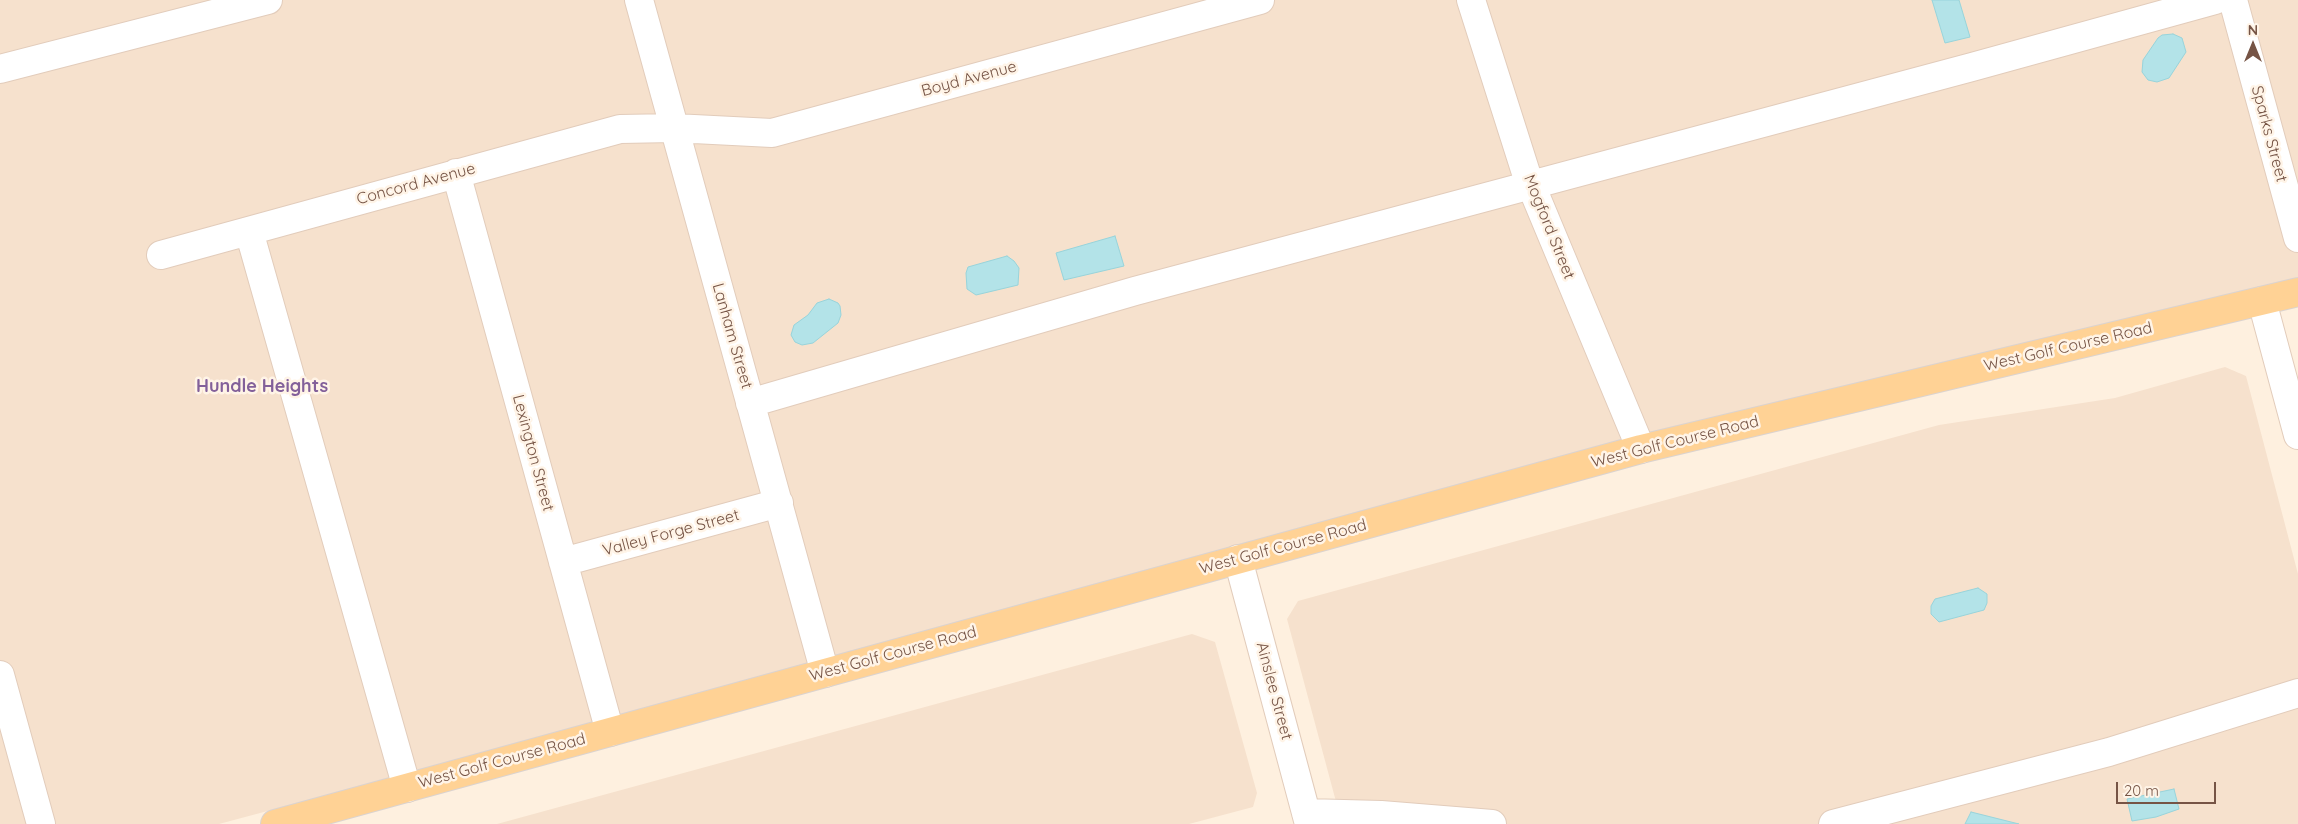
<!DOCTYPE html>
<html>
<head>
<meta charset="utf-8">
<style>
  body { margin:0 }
  #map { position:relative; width:2298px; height:824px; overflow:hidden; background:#fef0df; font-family:Quicksand,sans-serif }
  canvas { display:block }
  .north { position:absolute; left:2228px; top:20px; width:50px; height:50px; -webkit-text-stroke:4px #fff4e7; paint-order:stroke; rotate:0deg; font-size:14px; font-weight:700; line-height:20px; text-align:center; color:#765445 }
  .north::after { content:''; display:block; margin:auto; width:18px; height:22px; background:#765445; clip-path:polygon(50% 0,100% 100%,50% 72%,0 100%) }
  .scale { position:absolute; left:2116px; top:782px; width:100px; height:22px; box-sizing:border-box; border:2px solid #765445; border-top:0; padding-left:6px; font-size:15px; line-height:18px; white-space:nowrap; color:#765445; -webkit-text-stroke:4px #fff4e7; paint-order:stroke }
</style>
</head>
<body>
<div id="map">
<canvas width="2298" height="824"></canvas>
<div class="north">N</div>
<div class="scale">20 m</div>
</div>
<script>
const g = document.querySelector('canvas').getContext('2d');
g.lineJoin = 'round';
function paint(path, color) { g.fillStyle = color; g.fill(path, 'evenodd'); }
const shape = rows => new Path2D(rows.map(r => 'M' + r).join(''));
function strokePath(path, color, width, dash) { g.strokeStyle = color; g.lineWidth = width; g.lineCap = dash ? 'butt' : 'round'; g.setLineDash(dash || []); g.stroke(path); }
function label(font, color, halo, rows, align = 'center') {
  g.font = font + ' Quicksand,sans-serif'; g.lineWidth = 5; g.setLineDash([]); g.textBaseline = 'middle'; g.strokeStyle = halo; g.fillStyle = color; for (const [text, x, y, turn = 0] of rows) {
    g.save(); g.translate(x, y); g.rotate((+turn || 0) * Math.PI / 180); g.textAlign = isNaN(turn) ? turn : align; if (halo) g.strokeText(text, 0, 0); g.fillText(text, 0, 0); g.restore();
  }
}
paint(shape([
  [0,0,2298,0,2298,285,1641,443,219,824,0,824],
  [2225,367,2246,376,2298,574,2298,824,1342,824,1287,619,1298,601,1939,425,2115,398],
  [1192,634,1215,642,1257,793,1253,807,1189,824,497,824]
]), '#f6e1cd');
const water = shape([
  [1932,0,1959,0,1970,37,1945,43,1932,0],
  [2173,34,2182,38,2186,52,2169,78,2157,82,2148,80,2142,72,2143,60,2158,38,2162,35,2173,34],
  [1115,236,1124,266,1064,280,1056,253,1115,236],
  [1007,256,1014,261,1019,268,1018,285,976,295,967,289,966,273,968,267,1007,256],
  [829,299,838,303,840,306,841,315,838,323,813,343,802,345,795,342,791,335,794,325,808,315,817,303,829,299],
  [1978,588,1987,594,1987,603,1984,610,1939,622,1931,614,1931,606,1935,599,1978,588],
  [2174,789,2179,809,2156,817,2132,821,2127,799,2174,789],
  [1971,812,2019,824,1965,824,1971,812]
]);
paint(water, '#b3e3e8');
strokePath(water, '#98d4db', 1);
const minor = shape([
  [639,0,825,673],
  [1471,0,1526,173,1641,449],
  [2233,0,2298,238],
  [0,69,268,0],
  [456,173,610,732],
  [249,231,407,788],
  [161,255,620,129,674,128,772,133,1260,0],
  [2262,301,2298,435],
  [750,403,1135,291,1972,67,2215,0],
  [1238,559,1309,824],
  [563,562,779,503],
  [0,675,41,824],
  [1306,813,1381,815,1492,824],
  [1833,824,2109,752,2298,693]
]);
const major = shape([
  [275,824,1641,449,2298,292]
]);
strokePath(minor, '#e2ccbb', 30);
strokePath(major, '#dbd3cf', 30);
strokePath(minor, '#fff', 28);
strokePath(major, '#ffd295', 28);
label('16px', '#765445', '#fff4e7', [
  ["Boyd Avenue",969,79,-15],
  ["Sparks Street",2269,134,75],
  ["Concord Avenue",416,184,-15],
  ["Mogford Street",1549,227,68],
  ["Lanham Street",732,336,74],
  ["West Golf Course Road",2068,347,-13],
  ["West Golf Course Road",1675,442,-14],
  ["Lexington Street",533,453,75],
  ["Valley Forge Street",671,533,-15],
  ["West Golf Course Road",1283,547,-15],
  ["West Golf Course Road",893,654,-15],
  ["Ainslee Street",1274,691,75],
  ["West Golf Course Road",502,761,-15]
]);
label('bold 18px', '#83609a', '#fff4e7', [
  ["Hundle Heights",262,387]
]);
</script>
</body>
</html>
